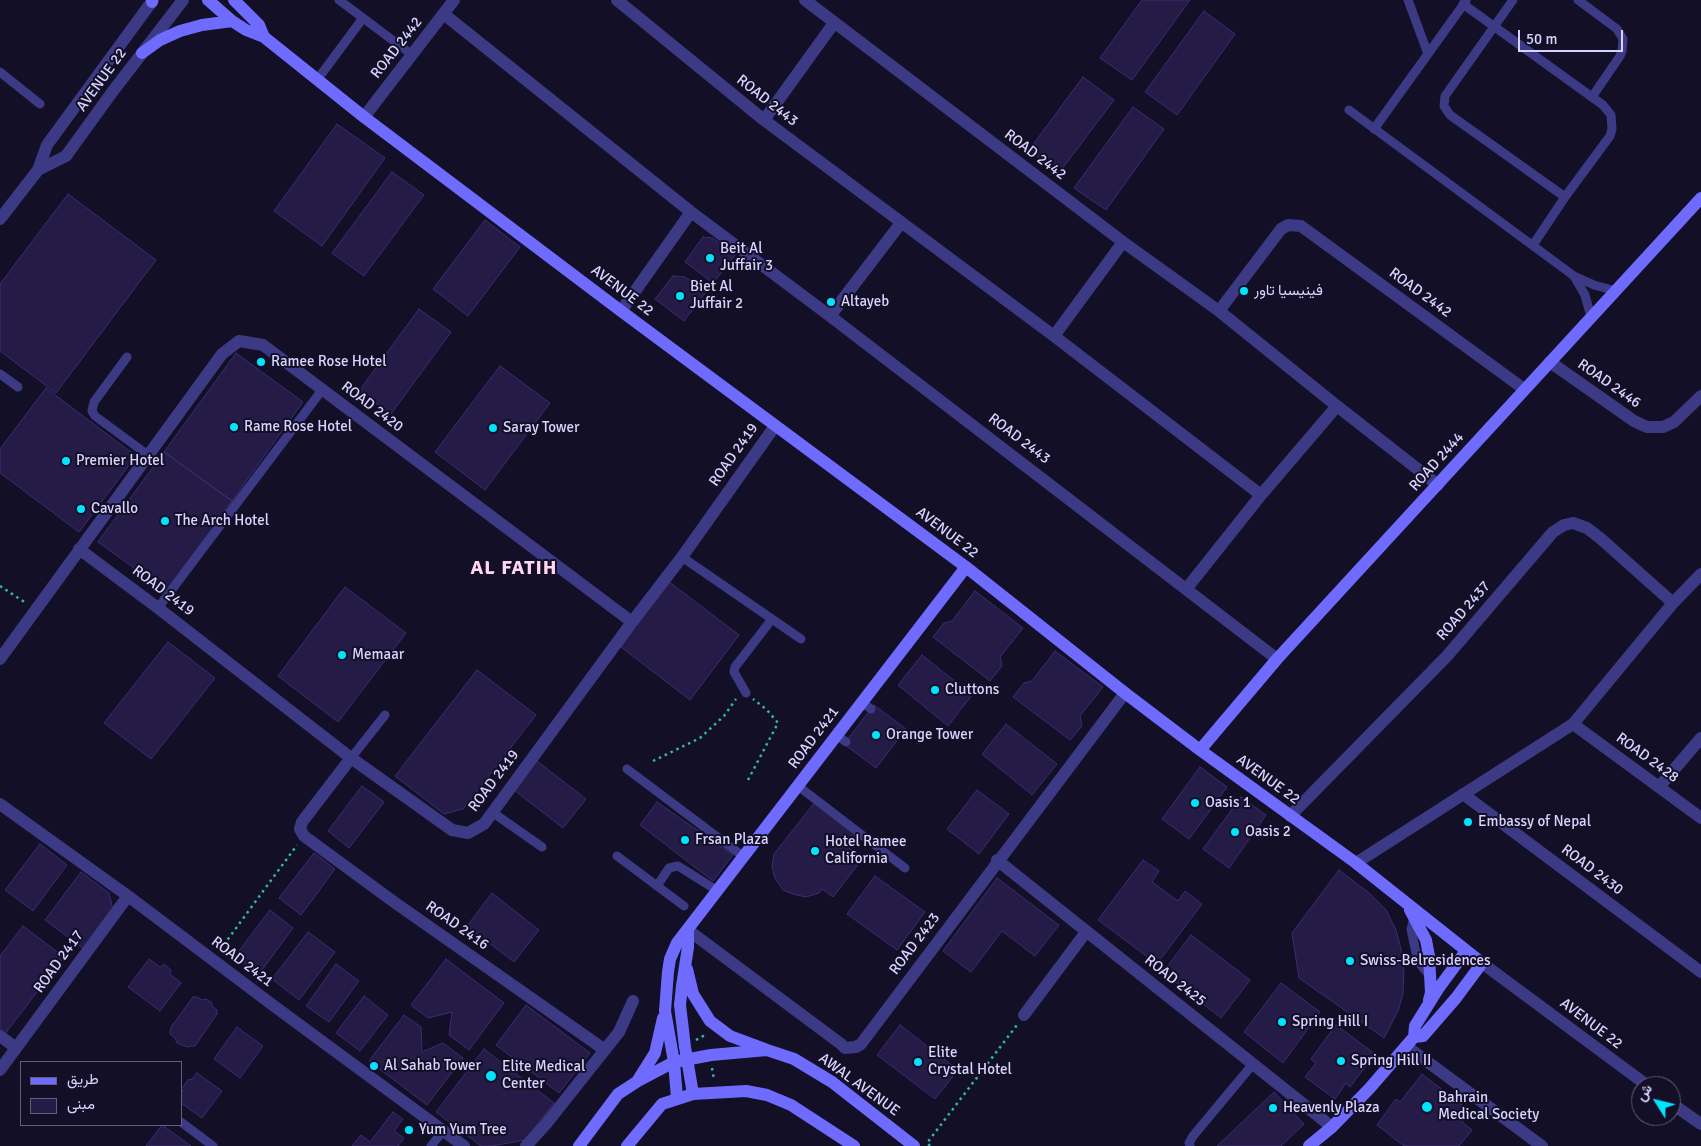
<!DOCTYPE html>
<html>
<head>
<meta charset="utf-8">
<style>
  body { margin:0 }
  #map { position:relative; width:1701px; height:1146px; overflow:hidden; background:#130f26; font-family:Signika,Vazirmatn,sans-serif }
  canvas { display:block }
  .legend { position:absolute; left:20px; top:1061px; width:162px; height:65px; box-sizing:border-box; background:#130f26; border:1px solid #625e7d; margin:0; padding:6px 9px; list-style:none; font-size:15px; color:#d9d4ff }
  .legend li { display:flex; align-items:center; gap:10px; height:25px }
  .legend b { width:25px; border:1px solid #625e7d }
  .north { position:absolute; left:1631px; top:1076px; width:50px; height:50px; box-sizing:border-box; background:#130f26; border:1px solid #625e7d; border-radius:50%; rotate:306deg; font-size:14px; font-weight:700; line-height:20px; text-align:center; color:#d9d4ff }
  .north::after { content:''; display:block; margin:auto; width:18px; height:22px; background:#00e5ff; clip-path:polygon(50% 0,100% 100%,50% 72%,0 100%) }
  .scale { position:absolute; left:1518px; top:30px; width:105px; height:22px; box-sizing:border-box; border:2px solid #d9d4ff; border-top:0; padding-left:6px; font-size:15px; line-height:18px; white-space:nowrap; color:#d9d4ff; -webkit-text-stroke:4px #130f26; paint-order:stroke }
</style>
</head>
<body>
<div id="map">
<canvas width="1701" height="1146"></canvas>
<ul class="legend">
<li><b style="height:6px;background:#6f6bff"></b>طريق</li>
<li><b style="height:14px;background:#241b47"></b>مبنى</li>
</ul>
<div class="north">ش</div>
<div class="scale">50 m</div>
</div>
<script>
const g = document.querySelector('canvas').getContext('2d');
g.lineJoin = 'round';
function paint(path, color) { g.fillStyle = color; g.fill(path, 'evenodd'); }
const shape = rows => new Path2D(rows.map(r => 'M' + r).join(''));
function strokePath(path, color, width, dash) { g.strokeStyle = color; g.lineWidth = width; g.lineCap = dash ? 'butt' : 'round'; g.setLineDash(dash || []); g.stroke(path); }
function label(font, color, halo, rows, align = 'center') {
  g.font = font + ' Signika,Vazirmatn,sans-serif'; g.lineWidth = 4; g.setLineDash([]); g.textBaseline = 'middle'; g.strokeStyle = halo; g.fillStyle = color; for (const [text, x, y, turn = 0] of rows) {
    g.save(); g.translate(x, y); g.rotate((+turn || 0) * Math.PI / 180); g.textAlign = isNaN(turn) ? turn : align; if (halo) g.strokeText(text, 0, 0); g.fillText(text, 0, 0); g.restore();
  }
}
const building = shape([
  [1142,0,1190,0,1132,80,1100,58,1142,0],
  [1204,11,1235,34,1177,115,1145,92,1204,11],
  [1083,77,1114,100,1059,173,1029,150,1083,77],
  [1133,107,1164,129,1106,210,1074,188,1133,107],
  [337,124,385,158,322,246,274,211,337,124],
  [392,172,424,195,364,276,332,253,392,172],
  [68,194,156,260,56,393,0,351,0,284,68,194],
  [485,220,520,247,468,316,433,289,485,220],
  [703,237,713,238,735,255,713,283,685,262,703,237],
  [673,276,685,277,706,292,684,321,655,299,673,276],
  [419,309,451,332,391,414,359,391,419,309],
  [236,353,303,402,232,501,164,452,236,353],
  [500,366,550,403,485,490,435,452,500,366],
  [46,388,136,456,79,532,0,473,0,449,46,388],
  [164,452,232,501,166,591,98,542,164,452],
  [668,581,739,635,690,700,621,647,668,581],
  [345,587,406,633,338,722,278,676,345,587],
  [975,591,1023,628,1000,657,1002,666,990,681,933,637,944,623,952,621,975,591],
  [168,642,215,678,151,759,104,723,168,642],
  [1055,651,1103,687,1080,716,1082,726,1070,740,1013,697,1024,683,1032,681,1055,651],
  [922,655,972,695,948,726,898,685,922,655],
  [477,670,536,715,463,809,444,814,395,776,477,670],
  [874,705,906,729,876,768,844,744,874,705],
  [1006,724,1057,764,1032,795,982,754,1006,724],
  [537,761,586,799,563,828,514,790,537,761],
  [1200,767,1227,787,1189,839,1162,819,1200,767],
  [362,786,384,802,349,848,328,831,362,786],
  [977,790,1009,814,979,854,947,829,977,790],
  [1241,797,1266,815,1229,868,1203,849,1241,797],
  [657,802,733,855,713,881,640,825,657,802],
  [815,802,859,835,849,848,863,858,833,897,822,889,819,893,806,897,793,894,783,890,775,878,772,867,774,854,815,802],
  [40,844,67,865,33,911,5,890,40,844],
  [314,853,335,869,301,915,279,898,314,853],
  [1143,860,1159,871,1152,882,1178,901,1185,891,1202,904,1157,964,1098,920,1143,860],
  [1339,870,1369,893,1386,910,1396,930,1401,949,1404,972,1403,994,1398,1011,1384,1038,1299,978,1292,933,1339,870],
  [81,872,109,893,113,910,84,949,45,920,81,872],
  [875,876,925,912,897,950,847,914,875,876],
  [997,878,1059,925,1035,956,1002,931,971,972,943,951,997,878],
  [492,893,539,930,514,962,467,926,492,893],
  [270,910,293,928,259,974,235,956,270,910],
  [23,926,64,957,4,1035,0,1032,0,956,23,926],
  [308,932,335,952,299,1000,272,979,308,932],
  [1191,935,1250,980,1221,1018,1163,972,1191,935],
  [149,959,160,967,164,964,171,970,170,974,181,983,160,1011,128,987,149,959],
  [446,959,504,1003,469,1050,449,1035,452,1012,428,1018,411,1005,446,959],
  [336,964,359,981,329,1022,306,1006,336,964],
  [1281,983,1320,1012,1283,1063,1244,1032,1281,983],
  [364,996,388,1015,360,1051,336,1033,364,996],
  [193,997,197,997,202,1000,206,999,212,1003,212,1006,217,1010,217,1014,195,1046,187,1047,177,1043,175,1038,170,1034,171,1027,193,997],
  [526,1005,590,1053,559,1093,496,1045,526,1005],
  [404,1015,421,1027,422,1052,443,1043,463,1058,427,1105,369,1061,404,1015],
  [900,1025,958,1070,935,1099,877,1055,900,1025],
  [1336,1025,1375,1054,1350,1087,1346,1083,1335,1099,1305,1077,1316,1063,1311,1059,1336,1025],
  [237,1027,263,1046,240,1078,214,1059,237,1027],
  [484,1049,554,1103,525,1140,492,1146,481,1146,436,1112,484,1049],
  [197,1073,222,1091,202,1118,181,1103,181,1093,183,1091,181,1089,189,1079,191,1080,197,1073],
  [1422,1074,1470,1111,1462,1122,1472,1130,1459,1146,1404,1146,1377,1125,1396,1099,1400,1102,1422,1074],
  [1274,1092,1304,1124,1281,1146,1217,1146,1274,1092],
  [393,1112,403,1119,394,1131,404,1138,398,1146,352,1146,361,1135,370,1142,393,1112],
  [162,1125,191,1146,146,1146,162,1125]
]);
paint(building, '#241b47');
strokePath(building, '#3b2d73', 1);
strokePath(shape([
  [0,586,26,603],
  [653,761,700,738,724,716,736,699],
  [748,780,778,723,767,710,753,699],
  [220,950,297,845],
  [696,1040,707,1034],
  [712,1068,714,1080],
  [930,1146,927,1143,1017,1025]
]), '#2fb8b0', 2.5, [2.5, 4]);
strokePath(shape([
  [339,0,411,54],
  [1408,0,1428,54],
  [1513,0,1445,96,1444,106,1450,115,1565,197],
  [1578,0,1617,29,1623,39,1622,51,1620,56,1592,97],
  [1463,4,1603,105,1611,115,1612,129,1610,136,1565,197,1533,245],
  [0,72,40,104],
  [317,80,363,18],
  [1349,110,1574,276,1594,285,1616,291],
  [1374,129,1466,1],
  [1574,276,1585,295,1591,317],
  [127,357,94,402,92,411,95,416,148,455],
  [0,374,18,387],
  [682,557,801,639],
  [158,608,322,390],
  [746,693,734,672,735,667,772,619],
  [862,702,871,709],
  [837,735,846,742],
  [351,758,385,715],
  [627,769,744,857],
  [798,786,905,868],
  [492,812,542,847],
  [617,856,684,906],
  [657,886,669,868,678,866,718,891],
  [1414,918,1411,929,1416,953,1420,964,1431,977],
  [181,1122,213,1146],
  [431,1146,443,1131],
  [1190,1146,1189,1143,1193,1136,1253,1064]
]), '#3d3a85', 9);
strokePath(shape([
  [617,0,764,120,1054,336,1261,495],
  [805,0,1123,242,1219,311,1337,406,1438,485],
  [445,15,691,212,830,316,1277,659],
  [364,117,454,0],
  [764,120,834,23],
  [38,170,66,156,113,91,183,0],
  [0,219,38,170,47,145,153,0],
  [621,311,691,212],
  [1219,311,1281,229,1288,225,1301,226,1524,389],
  [830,316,901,223],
  [1054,336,1123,242],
  [1550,362,1634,421,1647,427,1663,427,1674,422,1701,396],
  [79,549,158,608,351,758,452,830,468,833,484,824,632,622,682,557,775,426],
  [1187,588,1261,495,1337,406],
  [0,659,222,354,239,341,263,345,632,622],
  [1573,724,1701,818],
  [351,758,302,822,300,829,304,836,394,902,605,1050],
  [1659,787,1701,738],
  [1463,794,1701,972],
  [0,804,128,896,274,1006,464,1146],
  [1290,816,1447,656,1553,532,1564,525,1573,523,1587,528,1600,538,1673,603],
  [997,860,1332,1127],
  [1356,863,1573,724,1673,603,1701,574],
  [688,930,841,1044,845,1048,856,1047,861,1044,1125,693],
  [1482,963,1648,1086],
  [1024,1015,1086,932],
  [0,1036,16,1048],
  [1406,1046,1542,1146],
  [0,1070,128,896],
  [1671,1103,1701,1124],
  [526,1146,546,1124,619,1032,633,1001]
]), '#3d3a85', 12);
strokePath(shape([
  [208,0,232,21,246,30,264,37],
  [234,0,259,25,264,37,364,117,621,311,966,567,1125,693,1200,750,1356,863,1482,963,1456,998,1423,1036,1414,1037],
  [152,2,152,0],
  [142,53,160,40,180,31,202,25,232,21],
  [1200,750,1277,659,1701,198],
  [1410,910,1426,940,1429,956,1431,993,1429,1000],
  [688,930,688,947,682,986,680,1005,685,1047,693,1094],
  [687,969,693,994,710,1021,730,1036,765,1049],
  [638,1080,655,1053,663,1018],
  [677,1098,674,1062,665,1011,668,972,670,959,677,943,966,567],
  [579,1146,618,1094,638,1081,674,1062,711,1055,767,1050,794,1059,832,1082,914,1146],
  [627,1146,662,1104,693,1094,746,1091,767,1095,791,1105,854,1146],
  [1309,1146,1332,1127,1369,1089,1414,1037,1415,1026,1438,989,1466,951]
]), '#6f6bff', 12);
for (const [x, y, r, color] of [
  [710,258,5,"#00e5ff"],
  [1244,291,5,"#00e5ff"],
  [680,296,5,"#00e5ff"],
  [831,302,5,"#00e5ff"],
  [261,362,5,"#00e5ff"],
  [234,427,5,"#00e5ff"],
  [493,428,5,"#00e5ff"],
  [66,461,5,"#00e5ff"],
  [81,509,5,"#00e5ff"],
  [165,521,5,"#00e5ff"],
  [342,655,5,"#00e5ff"],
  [935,690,5,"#00e5ff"],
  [876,735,5,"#00e5ff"],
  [1195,803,5,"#00e5ff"],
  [1468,822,5,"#00e5ff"],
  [1235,832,5,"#00e5ff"],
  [685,840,5,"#00e5ff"],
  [815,851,5,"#00e5ff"],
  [1350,961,5,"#00e5ff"],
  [1282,1022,5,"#00e5ff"],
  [1341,1061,5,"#00e5ff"],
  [918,1062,5,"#00e5ff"],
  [374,1066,5,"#00e5ff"],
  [491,1076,6,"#00e5ff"],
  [1427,1107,6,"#00e5ff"],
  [1273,1108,5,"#00e5ff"],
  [409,1130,5,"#00e5ff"]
]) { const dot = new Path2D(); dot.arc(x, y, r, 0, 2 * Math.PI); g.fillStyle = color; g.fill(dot); strokePath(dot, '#130f26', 2); }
label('15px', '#d9d4ff', '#130f26', [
  ["ROAD 2442",397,48,-52],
  ["AVENUE 22",102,80,-54],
  ["ROAD 2443",767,101,38],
  ["ROAD 2442",1035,155,37],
  ["AVENUE 22",622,291,37],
  ["ROAD 2442",1420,293,36],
  ["ROAD 2446",1609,384,35],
  ["ROAD 2420",372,407,37],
  ["ROAD 2443",1019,439,37],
  ["ROAD 2419",734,455,-55],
  ["ROAD 2444",1437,462,-48],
  ["AVENUE 22",947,533,37],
  ["ROAD 2419",163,591,37],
  ["ROAD 2437",1464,611,-49],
  ["ROAD 2421",814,738,-53],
  ["ROAD 2428",1647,758,36],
  ["AVENUE 22",1268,780,36],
  ["ROAD 2419",494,781,-53],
  ["ROAD 2430",1592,870,37],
  ["ROAD 2416",457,926,35],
  ["ROAD 2423",915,944,-53],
  ["ROAD 2417",59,962,-54],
  ["ROAD 2421",242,962,37],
  ["ROAD 2425",1175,981,38],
  ["AVENUE 22",1591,1024,37],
  ["AWAL AVENUE",859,1085,36]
]);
label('15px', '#d9d4ff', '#130f26', [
  ["Beit Al",720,249],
  ["Juffair 3",720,266],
  ["Biet Al",690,287],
  ["Juffair 2",690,304],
  ["فينيسيا تاور",1254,291],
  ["Altayeb",841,302],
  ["Ramee Rose Hotel",271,362],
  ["Rame Rose Hotel",244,427],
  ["Saray Tower",503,428],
  ["Premier Hotel",76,461],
  ["Cavallo",91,509],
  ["The Arch Hotel",175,521],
  ["Memaar",352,655],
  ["Cluttons",945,690],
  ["Orange Tower",886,735],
  ["Oasis 1",1205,803],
  ["Embassy of Nepal",1478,822],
  ["Oasis 2",1245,832],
  ["Frsan Plaza",695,840],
  ["Hotel Ramee",825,842],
  ["California",825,859],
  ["Swiss-Belresidences",1360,961],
  ["Spring Hill I",1292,1022],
  ["Elite",928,1053],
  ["Crystal Hotel",928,1070],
  ["Spring Hill II",1351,1061],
  ["Al Sahab Tower",384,1066],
  ["Elite Medical",502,1067],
  ["Center",502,1084],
  ["Bahrain",1438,1098],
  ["Medical Society",1438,1115],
  ["Heavenly Plaza",1283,1108],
  ["Yum Yum Tree",419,1130]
], 'left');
g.letterSpacing = '1px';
label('bold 20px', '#ffd6f0', '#130f26', [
  ["AL FATIH",514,569]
]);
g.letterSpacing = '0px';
</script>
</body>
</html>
